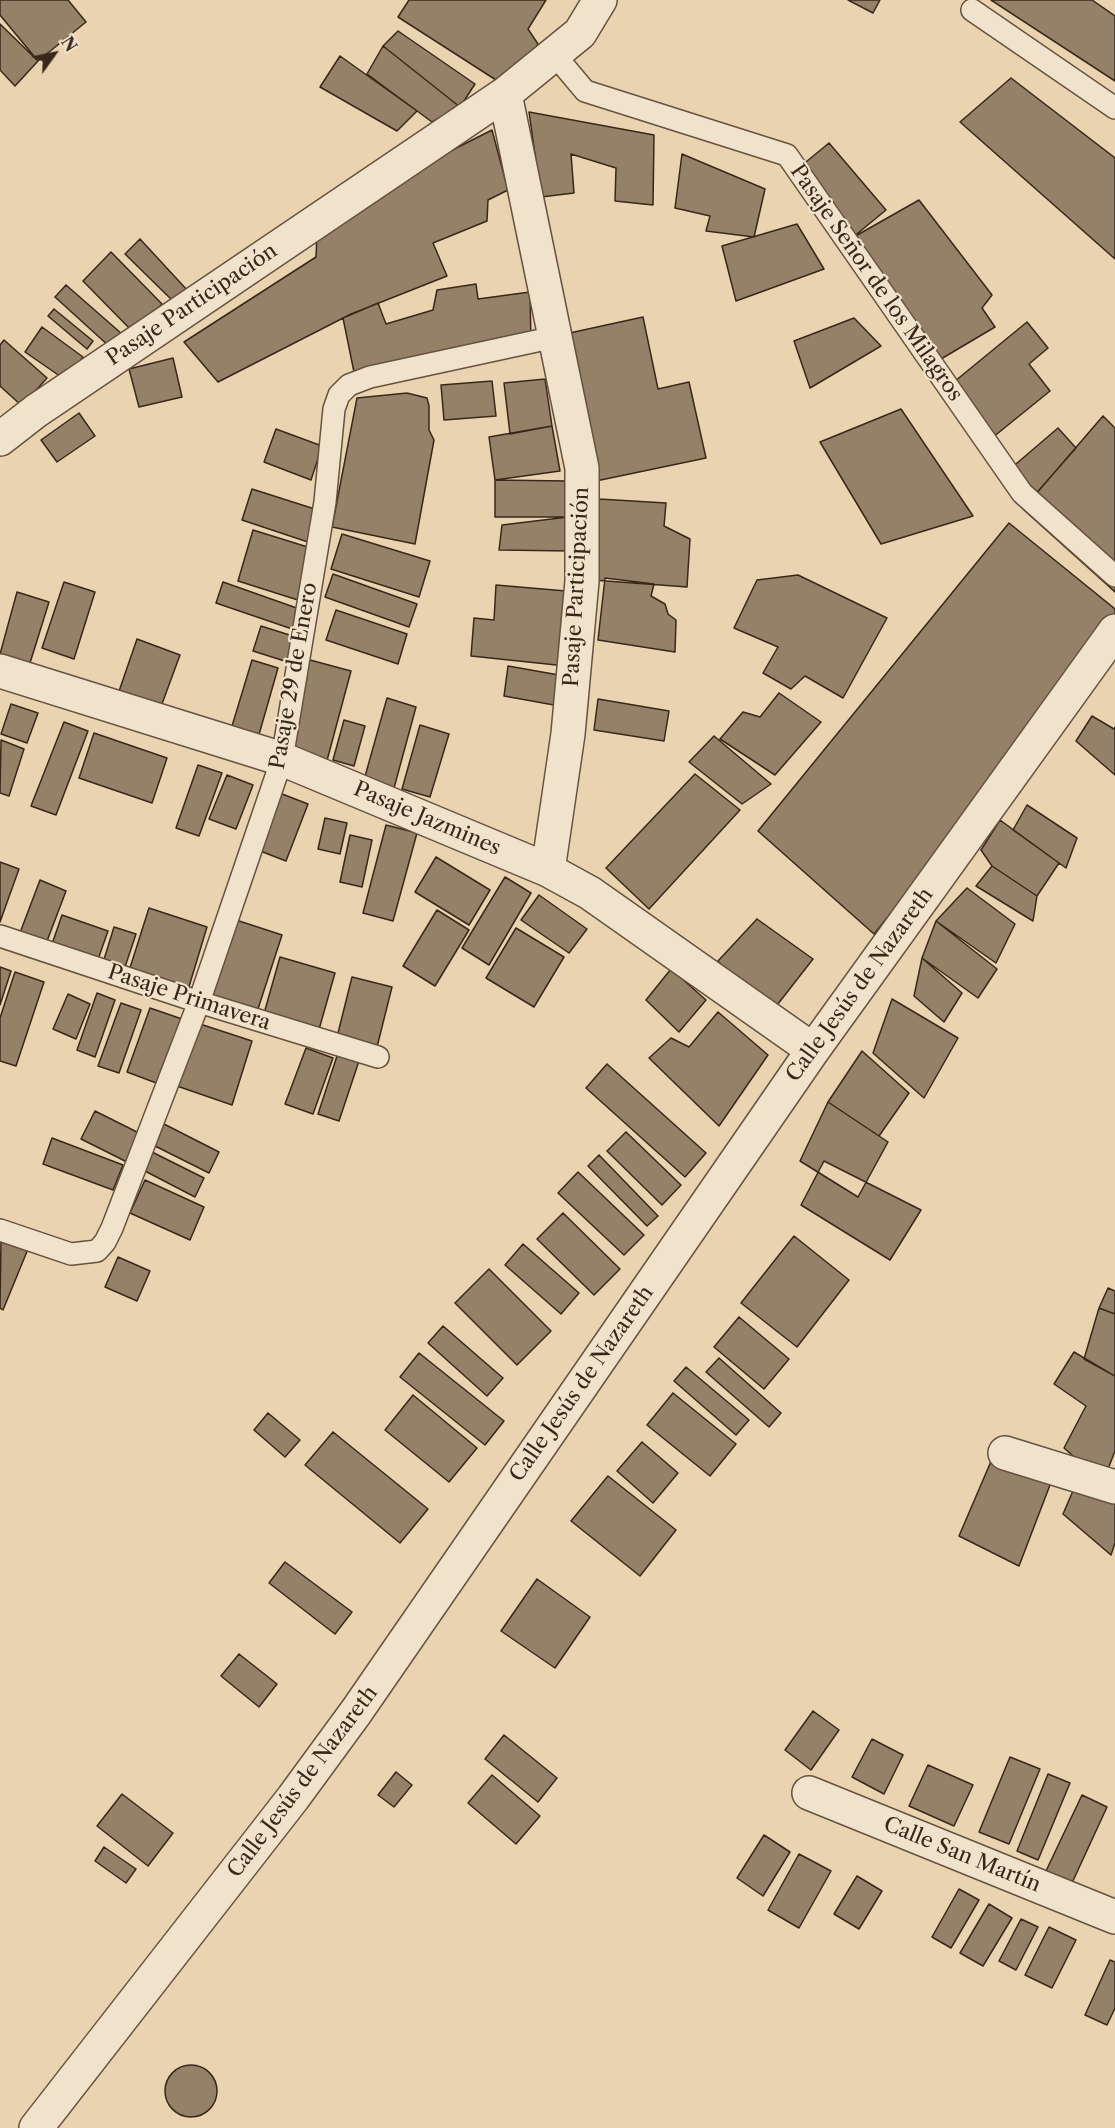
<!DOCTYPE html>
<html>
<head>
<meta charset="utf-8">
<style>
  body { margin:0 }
  #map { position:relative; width:1115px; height:2128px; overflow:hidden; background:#e9d3b0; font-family:"Libre Caslon Text",serif }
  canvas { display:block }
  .north { position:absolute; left:24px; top:24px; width:60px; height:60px; -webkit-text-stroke:4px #f1e2cc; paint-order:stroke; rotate:57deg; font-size:16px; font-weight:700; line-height:24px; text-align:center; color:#39281a }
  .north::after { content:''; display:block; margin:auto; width:21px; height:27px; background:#39281a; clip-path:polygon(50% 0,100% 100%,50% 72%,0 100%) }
</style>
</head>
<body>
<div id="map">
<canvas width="1115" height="2128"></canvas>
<div class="north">N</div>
</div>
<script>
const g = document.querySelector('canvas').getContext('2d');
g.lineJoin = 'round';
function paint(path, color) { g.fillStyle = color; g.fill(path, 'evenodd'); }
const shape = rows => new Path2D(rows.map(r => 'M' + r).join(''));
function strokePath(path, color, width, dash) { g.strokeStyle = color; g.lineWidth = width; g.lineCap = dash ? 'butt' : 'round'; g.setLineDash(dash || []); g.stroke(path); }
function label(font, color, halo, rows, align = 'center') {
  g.font = font + ' "Libre Caslon Text",serif'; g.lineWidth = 4.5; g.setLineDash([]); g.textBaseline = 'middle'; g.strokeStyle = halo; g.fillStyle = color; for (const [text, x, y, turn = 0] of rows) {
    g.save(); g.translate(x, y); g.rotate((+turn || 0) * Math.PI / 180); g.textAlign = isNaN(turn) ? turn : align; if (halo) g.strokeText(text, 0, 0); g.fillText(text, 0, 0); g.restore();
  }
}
const building = shape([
  [0,0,68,0,86,22,38,61,0,15,0,0],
  [409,0,546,0,528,29,538,44,510,89,398,17,409,0],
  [848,0,880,0,873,13,848,0],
  [991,0,1092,0,1115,16,1115,81,991,0],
  [0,24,38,61,15,86,0,70,0,24],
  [398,31,475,84,460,107,383,46,398,31],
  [383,46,460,107,432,122,367,74,383,46],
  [340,56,417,111,397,131,320,87,340,56],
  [1011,78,1115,158,1115,259,960,122,1011,78],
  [529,112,654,135,653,205,615,201,616,168,571,154,574,193,541,197,529,112],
  [492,130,508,190,488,200,487,221,433,243,447,276,351,314,218,382,184,342,316,257,317,234,401,176,492,130],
  [829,143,886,210,852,238,795,171,829,143],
  [682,154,765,189,754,237,706,231,710,216,675,208,682,154],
  [919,200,992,295,982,308,995,327,941,359,852,238,919,200],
  [797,224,824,269,736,301,722,246,797,224],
  [140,239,188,291,174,302,125,254,140,239],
  [111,252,162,304,134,333,83,281,111,252],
  [476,284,478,299,530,292,531,344,355,377,343,318,378,303,386,324,433,310,437,290,476,284],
  [66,285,122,334,110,347,55,297,66,285],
  [54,309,93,341,87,349,48,316,54,309],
  [643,317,658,389,689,382,706,458,596,481,565,334,643,317],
  [854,318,881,346,810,388,794,341,854,318],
  [1027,322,1048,348,1029,364,1050,391,992,438,949,386,1027,322],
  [42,327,83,357,67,381,25,352,42,327],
  [4,340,47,378,22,406,0,386,0,345,4,340],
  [173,358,182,397,139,407,129,369,173,358],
  [545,379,552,426,510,434,504,383,545,379],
  [492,381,496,416,444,420,441,385,492,381],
  [407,393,427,398,429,406,429,430,434,440,415,544,332,527,357,398,407,393],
  [901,409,973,516,881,544,820,442,901,409],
  [79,413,95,436,57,462,41,440,79,413],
  [1103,416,1115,428,1115,592,1023,509,1103,416],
  [552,426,560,471,495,480,489,437,552,426],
  [1058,428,1076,448,1032,498,1009,470,1058,428],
  [276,429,322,446,311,480,264,462,276,429],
  [495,480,568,481,568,517,495,517,495,480],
  [252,489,321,511,311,543,242,520,252,489],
  [599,499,666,503,664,526,690,539,687,587,593,580,599,499],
  [568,517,571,551,499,550,502,525,568,517],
  [1009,523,1115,609,1115,635,874,934,758,831,1009,523],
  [253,530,314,549,298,600,238,581,253,530],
  [342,534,430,561,419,597,331,569,342,534],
  [333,574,417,604,409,627,325,597,333,574],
  [798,575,887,618,843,698,805,676,791,689,763,673,778,647,734,628,757,580,798,575],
  [605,578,654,584,651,596,665,604,668,614,676,620,675,652,598,640,605,578],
  [64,582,95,592,74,659,42,648,64,582],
  [223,582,308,612,301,632,216,603,223,582],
  [496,585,566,591,566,666,471,656,474,618,494,620,496,585],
  [17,592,49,602,30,663,0,654,17,592],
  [336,610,407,634,398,664,326,640,336,610],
  [261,626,299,638,291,663,253,651,261,626],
  [137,639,180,655,159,712,117,697,137,639],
  [252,660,278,668,256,745,229,736,252,660],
  [310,660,351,671,325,768,284,757,310,660],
  [508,666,559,675,554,705,504,696,508,666],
  [779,693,821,722,775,775,720,739,743,712,760,717,779,693],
  [387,698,416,707,394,788,364,780,387,698],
  [598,699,669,711,664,741,594,730,598,699],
  [11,704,38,713,27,743,1,734,11,704],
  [1092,716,1114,729,1115,727,1115,775,1076,741,1092,716],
  [344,720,365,726,354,766,333,760,344,720],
  [64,722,88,731,56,815,31,806,64,722],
  [420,725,449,734,430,797,402,789,420,725],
  [94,733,167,758,152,803,79,778,94,733],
  [714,736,771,784,742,804,689,762,714,736],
  [1,740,24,749,9,796,0,793,1,740],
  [198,765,222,773,199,836,176,828,198,765],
  [695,774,740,810,649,909,606,868,695,774],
  [227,775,253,785,236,829,209,819,227,775],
  [277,792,308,804,286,861,255,849,277,792],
  [1027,805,1077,838,1066,868,1013,830,1027,805],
  [325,818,347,823,340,854,318,849,325,818],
  [1000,820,1059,863,1037,896,992,866,981,850,1000,820],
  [386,825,417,833,393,921,363,913,386,825],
  [350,835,372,840,362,887,340,882,350,835],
  [436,857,490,890,469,925,415,892,436,857],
  [0,862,19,869,0,922,0,862],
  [992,866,1037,896,1033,921,976,886,992,866],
  [505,877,531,893,489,965,462,948,505,877],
  [40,880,66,891,44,949,18,938,40,880],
  [967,888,1015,924,996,963,936,921,967,888],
  [539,895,587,929,569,953,521,920,539,895],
  [149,908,207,927,188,990,129,971,149,908],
  [437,910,469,930,435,986,403,966,437,910],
  [62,915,108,931,96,965,50,950,62,915],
  [230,918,282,935,256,1015,205,997,230,918],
  [757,919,813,959,767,1018,718,961,757,919],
  [936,921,997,969,978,998,922,958,936,921],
  [114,927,136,934,123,973,102,966,114,927],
  [516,928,564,957,534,1007,486,978,516,928],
  [280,957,335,973,318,1033,263,1017,280,957],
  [922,958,962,993,944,1022,914,996,922,958],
  [0,967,11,971,0,1005,0,967],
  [671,969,706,1000,679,1032,646,1000,671,969],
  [15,972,44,982,16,1066,0,1061,0,1018,15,972],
  [352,977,392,987,375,1055,335,1045,352,977],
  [97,993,115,1000,95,1057,77,1050,97,993],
  [68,994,90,1004,76,1039,53,1029,68,994],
  [892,999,958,1038,924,1098,873,1053,892,999],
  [121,1003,141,1010,119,1073,98,1066,121,1003],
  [150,1008,182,1019,159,1084,127,1072,150,1008],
  [718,1012,768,1055,719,1126,649,1058,671,1038,689,1047,718,1012],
  [197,1023,252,1041,232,1105,177,1086,197,1023],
  [306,1048,333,1058,313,1114,285,1104,306,1048],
  [862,1051,909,1093,879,1136,828,1102,862,1051],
  [338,1053,359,1061,339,1121,318,1114,338,1053],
  [607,1064,706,1153,685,1177,586,1088,607,1064],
  [828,1102,888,1142,858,1197,800,1161,828,1102],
  [95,1111,141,1134,127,1162,81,1139,95,1111],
  [162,1123,219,1152,209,1173,151,1144,162,1123],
  [626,1132,681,1185,662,1205,607,1151,626,1132],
  [52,1138,123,1165,113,1190,43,1164,52,1138],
  [152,1152,204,1178,195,1197,143,1170,152,1152],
  [599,1155,658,1216,647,1226,588,1166,599,1155],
  [824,1161,921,1210,890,1260,801,1205,824,1161],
  [578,1172,644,1235,624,1255,558,1193,578,1172],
  [145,1180,204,1207,190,1240,130,1213,145,1180],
  [563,1213,620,1269,594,1295,537,1239,563,1213],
  [794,1236,849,1280,797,1347,741,1303,794,1236],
  [1,1239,28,1249,3,1310,0,1308,1,1239],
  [523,1244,579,1293,561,1314,505,1265,523,1244],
  [118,1257,150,1271,137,1301,105,1287,118,1257],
  [489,1269,551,1331,517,1365,455,1303,489,1269],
  [1108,1288,1115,1291,1115,1314,1099,1308,1108,1288],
  [1099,1308,1115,1314,1115,1376,1084,1359,1099,1308],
  [739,1317,789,1359,764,1389,714,1347,739,1317],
  [443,1326,503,1378,487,1396,428,1343,443,1326],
  [1074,1352,1115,1376,1115,1451,1103,1482,1064,1448,1086,1406,1054,1384,1074,1352],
  [419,1353,504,1421,485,1445,400,1377,419,1353],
  [719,1358,781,1413,769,1427,706,1372,719,1358],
  [686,1367,749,1420,736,1435,674,1381,686,1367],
  [673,1393,736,1444,710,1476,647,1425,673,1393],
  [413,1395,477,1448,449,1482,385,1430,413,1395],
  [268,1413,300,1440,285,1457,254,1430,268,1413],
  [333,1432,428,1509,400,1543,305,1465,333,1432],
  [642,1442,678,1473,653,1503,617,1471,642,1442],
  [995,1452,1050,1485,1019,1566,959,1536,995,1452],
  [608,1476,676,1530,640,1576,571,1521,608,1476],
  [1079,1477,1115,1494,1115,1543,1111,1555,1063,1514,1079,1477],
  [285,1562,352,1612,335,1634,269,1583,285,1562],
  [537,1579,590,1617,555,1668,501,1631,537,1579],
  [239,1654,277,1684,259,1707,221,1676,239,1654],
  [813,1711,839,1730,811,1770,785,1750,813,1711],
  [504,1735,557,1778,538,1802,485,1759,504,1735],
  [872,1739,903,1755,884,1794,852,1777,872,1739],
  [1010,1757,1040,1769,1009,1844,979,1832,1010,1757],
  [928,1765,973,1785,954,1826,909,1806,928,1765],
  [396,1772,412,1785,394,1807,378,1795,396,1772],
  [1048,1774,1070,1783,1038,1860,1017,1851,1048,1774],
  [492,1775,540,1816,516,1844,468,1803,492,1775],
  [122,1794,173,1833,148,1866,97,1826,122,1794],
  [1082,1795,1107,1807,1072,1883,1046,1871,1082,1795],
  [764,1835,790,1852,763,1896,737,1878,764,1835],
  [104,1847,136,1869,126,1883,95,1861,104,1847],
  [799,1854,831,1871,799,1928,768,1910,799,1854],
  [857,1876,882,1891,859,1929,834,1914,857,1876],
  [959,1889,979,1900,951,1948,932,1937,959,1889],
  [989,1904,1012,1918,983,1966,960,1953,989,1904],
  [1021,1919,1038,1927,1016,1970,999,1961,1021,1919],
  [1049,1927,1076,1940,1052,1988,1025,1975,1049,1927],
  [1110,1960,1115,1962,1115,2008,1107,2025,1085,2015,1110,1960],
  '165 2091a26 26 0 1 1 52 0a26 26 0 1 1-52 0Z'
]);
paint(building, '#958168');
strokePath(building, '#39281a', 1.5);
const lane = shape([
  [972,10,1115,108],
  [554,54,585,91,787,155,1022,493,1115,576],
  [0,936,199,1002,378,1057],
  [0,1230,71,1254,97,1251,105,1242,112,1228,199,1002,282,759,325,502,334,409,339,395,349,385,370,377,555,337]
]);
const street = shape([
  [505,94,582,468,582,581,568,734,548,870],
  [0,439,36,411,505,94,580,33,600,0],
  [0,671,282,759,548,870,590,893,813,1050],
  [1005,1453,1115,1487],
  [809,1793,1115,1917],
  [36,2128,293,1798,356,1712,813,1050,1115,631]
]);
strokePath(lane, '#655340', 24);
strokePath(street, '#655340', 36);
strokePath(lane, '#f1e2cc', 21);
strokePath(street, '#f1e2cc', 33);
label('21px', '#39281a', '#f1e2cc', [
  ["Pasaje Señor de los Milagros",876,283,55],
  ["Pasaje Participación",192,305,-34],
  ["Pasaje Participación",577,587,-87],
  ["Pasaje 29 de Enero",294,676,-80],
  ["Pasaje Jazmines",427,819,23],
  ["Calle Jesús de Nazareth",860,985,-54],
  ["Pasaje Primavera",189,998,18],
  ["Calle Jesús de Nazareth",582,1384,-55],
  ["Calle Jesús de Nazareth",303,1782,-53],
  ["Calle San Martín",962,1855,22]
]);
</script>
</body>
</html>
